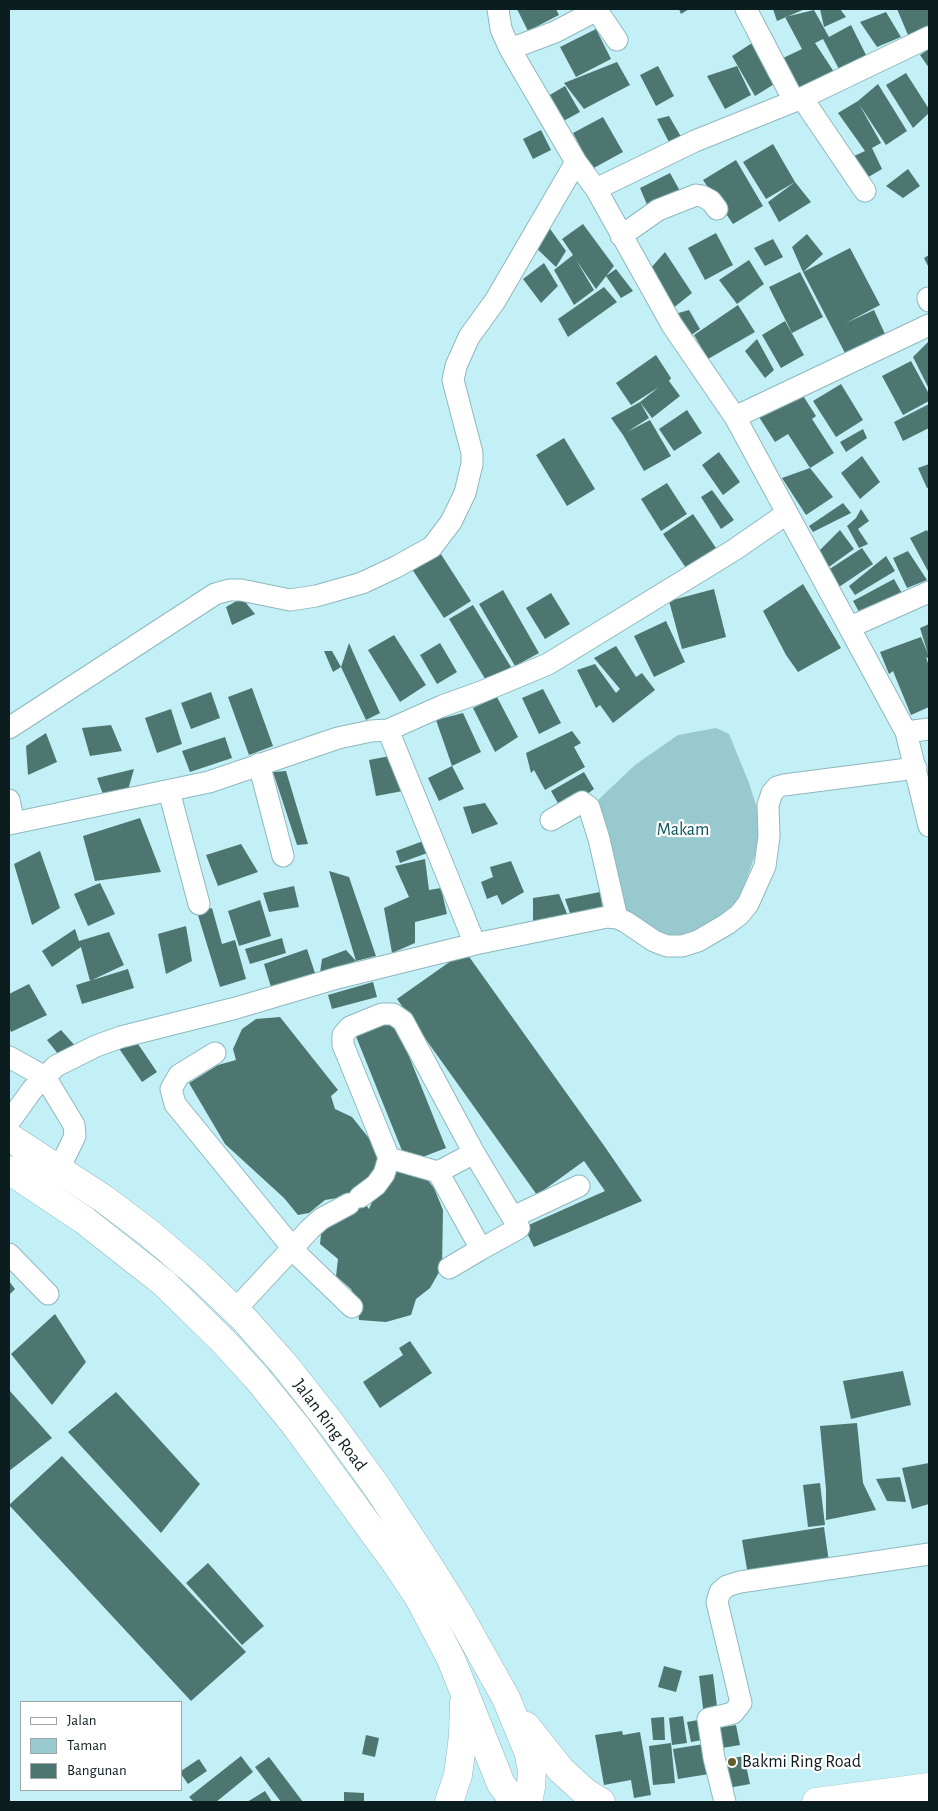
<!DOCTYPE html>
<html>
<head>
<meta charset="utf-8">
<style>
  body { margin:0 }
  #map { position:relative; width:938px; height:1811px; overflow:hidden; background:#c3f0f6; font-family:"Alegreya Sans",sans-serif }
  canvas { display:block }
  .frame { position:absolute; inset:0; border:10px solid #0c1d1f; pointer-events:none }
  .legend { position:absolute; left:20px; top:1701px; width:162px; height:90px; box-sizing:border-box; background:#fff; border:1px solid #9ea5a5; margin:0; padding:6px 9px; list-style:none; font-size:15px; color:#0c1d1f }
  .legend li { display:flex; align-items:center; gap:10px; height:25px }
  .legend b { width:25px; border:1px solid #9ea5a5 }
</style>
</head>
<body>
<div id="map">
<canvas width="938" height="1811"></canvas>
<div class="frame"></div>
<ul class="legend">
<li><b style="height:6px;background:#fff"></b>Jalan</li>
<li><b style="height:14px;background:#98c9cf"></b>Taman</li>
<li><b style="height:14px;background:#4d7671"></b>Bangunan</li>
</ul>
</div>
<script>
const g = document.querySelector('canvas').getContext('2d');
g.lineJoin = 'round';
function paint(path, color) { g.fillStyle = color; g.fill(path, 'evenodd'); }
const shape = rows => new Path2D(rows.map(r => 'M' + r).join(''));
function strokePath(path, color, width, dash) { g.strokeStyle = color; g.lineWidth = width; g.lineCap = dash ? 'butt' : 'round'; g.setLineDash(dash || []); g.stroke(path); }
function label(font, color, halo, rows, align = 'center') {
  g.font = font + ' "Alegreya Sans",sans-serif'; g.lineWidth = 4.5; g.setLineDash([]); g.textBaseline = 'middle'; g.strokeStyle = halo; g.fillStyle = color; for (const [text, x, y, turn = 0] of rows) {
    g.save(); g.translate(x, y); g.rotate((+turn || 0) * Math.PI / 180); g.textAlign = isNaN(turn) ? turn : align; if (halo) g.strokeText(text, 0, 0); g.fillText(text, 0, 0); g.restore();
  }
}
paint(shape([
  [716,728,729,734,749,783,757,808,762,836,744,886,734,907,695,935,658,937,624,913,595,803,635,765,678,735]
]), '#98c9cf');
paint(shape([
  [517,9,556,9,559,15,528,31],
  [679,9,689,9,681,14],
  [773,9,805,9,777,21],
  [820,9,840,9,846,17,824,27],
  [897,9,929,9,929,27,908,35],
  [814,10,829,37,851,25,868,59,840,71,823,39,815,43,836,75,798,94,779,60,802,49,785,17],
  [886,12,901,37,877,47,860,22],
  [596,29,611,59,576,77,560,47],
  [752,43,776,83,755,96,732,56],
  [929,49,929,68,920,55],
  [617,62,630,85,584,109,564,83],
  [658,66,674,96,656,106,640,75],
  [737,66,751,95,725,109,707,76],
  [906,73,929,109,929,113,913,128,886,85],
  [878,84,907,131,886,145,859,104,881,143,872,148,882,169,865,179,852,157,865,151,838,113,858,101],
  [565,86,580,112,558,124,543,99],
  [669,116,683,140,671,146,657,119],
  [603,117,623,152,592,169,573,133],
  [541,130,551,150,533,159,523,139],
  [773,144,795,182,766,199,743,162],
  [736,160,763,206,733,224,703,180],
  [908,169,920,186,903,198,886,186],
  [670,173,680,191,648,207,640,188],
  [795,182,811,202,779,222,768,202],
  [583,224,614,266,596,289,576,260,594,290,574,305,554,270,573,255,562,239],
  [548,226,566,251,556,267,533,245],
  [716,233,733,265,705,280,688,248],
  [807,234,823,254,803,272,792,247],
  [773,239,783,257,765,266,754,248],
  [850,248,880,305,846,323,874,310,885,334,845,353,803,272],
  [665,252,692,293,672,309,650,269],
  [929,255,929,268,924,258],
  [749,260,764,284,737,304,719,280],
  [544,263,558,286,541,303,523,279],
  [616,269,633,291,621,298,606,276],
  [800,272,823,317,792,333,769,287],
  [604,287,617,302,568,337,558,319],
  [738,305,755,332,708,359,694,335],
  [689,310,700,329,690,336,675,314],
  [785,321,804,355,781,368,762,335],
  [757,339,774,370,765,378,745,351],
  [929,341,929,389,913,357],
  [656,355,671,378,669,381,680,396,652,418,640,402,659,387,631,405,616,383],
  [911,361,929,394,929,401,903,415,882,376],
  [841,384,863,420,836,437,813,401],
  [800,391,816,416,812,419,834,453,810,468,788,434,775,442,759,417],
  [640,402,649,418,627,432,650,420,671,456,644,471,623,435,611,418],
  [929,404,929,428,903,441,894,422],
  [687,410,702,433,674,451,659,429],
  [863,429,867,438,846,452,840,442],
  [564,438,595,489,567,506,536,455],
  [719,452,740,482,723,495,702,465],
  [862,456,880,482,860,499,841,473],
  [929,464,929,487,927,488,918,468],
  [810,468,833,497,806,515,782,478],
  [667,483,687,514,661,531,641,499],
  [712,490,734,520,721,529,701,497],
  [843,503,851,513,813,532,809,526],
  [861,509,869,521,858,529,868,544,859,548,847,526,856,518],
  [693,514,716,548,686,568,663,534],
  [840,530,854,549,826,569,817,553],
  [927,530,929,534,929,573,910,538],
  [437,548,471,601,444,618,410,566],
  [862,548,873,564,836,589,825,572],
  [908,551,927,580,907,588,893,558],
  [886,556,895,571,855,595,849,586],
  [894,579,904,597,863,619,853,601],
  [803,584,841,648,798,672,786,655,763,611],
  [714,589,726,637,682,649,669,601],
  [503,590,539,653,515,666,479,604],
  [551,593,570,624,545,639,526,608],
  [242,598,255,614,232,625,226,607],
  [473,605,511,667,487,682,449,619],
  [666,621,685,662,654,677,634,636],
  [929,624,929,659,926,657,929,666,929,707,911,715,893,671,889,674,880,652,921,637,928,654,920,628],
  [394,635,426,685,400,702,368,650],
  [349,643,380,713,366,720,341,667],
  [440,643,457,672,437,684,420,655],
  [616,646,636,677,642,673,655,690,613,723,600,705,596,708,577,670,595,664,616,693,620,689,594,658],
  [324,651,332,651,341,667,333,672],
  [252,688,273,746,249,755,228,697],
  [543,689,561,723,539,734,522,698],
  [211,692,220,718,191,729,181,703],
  [497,697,518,737,495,752,473,708],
  [171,709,182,744,157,753,145,718],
  [463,713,481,752,452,766,436,720],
  [111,725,122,751,90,756,82,728],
  [572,731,581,743,574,747,585,767,545,790,534,770,531,773,526,753],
  [46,733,57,762,28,775,26,746],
  [225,737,232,758,190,772,182,751],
  [390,756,403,791,376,796,369,760],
  [452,766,464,789,439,801,428,778],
  [134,769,128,790,104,797,97,778],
  [286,771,308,844,297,845,273,772],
  [584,772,594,789,563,812,551,791],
  [485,803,498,824,472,834,463,807],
  [140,818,161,872,95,881,83,836],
  [426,840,430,852,400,863,396,851],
  [241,844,258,872,218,886,206,855],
  [40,851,60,908,32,925,14,864],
  [425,859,429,890,441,888,447,914,415,922,415,943,392,953,384,908,409,897,395,866],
  [511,861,524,892,502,905,497,895,487,899,481,882,493,877,490,867],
  [329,871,349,877,376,956,356,961],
  [100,883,115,914,88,926,74,894],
  [294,886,299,907,269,912,263,893],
  [600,892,603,912,571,916,565,899],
  [559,894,570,921,533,921,533,898],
  [260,900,271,936,239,946,228,911],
  [212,908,222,944,235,940,246,979,220,987,197,912],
  [186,926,192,961,166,974,158,934],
  [75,929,79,941,109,932,124,965,90,981,81,947,52,967,42,951],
  [282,938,286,953,250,964,245,949],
  [307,949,315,973,271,987,264,964],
  [346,950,356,961,320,973,322,959],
  [465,951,605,1147,642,1201,534,1247,524,1227,605,1191,584,1161,537,1195,397,999],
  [128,969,134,988,82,1004,76,985],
  [373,982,377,997,332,1009,328,995],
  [29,984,47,1015,11,1032,9,1027,9,994],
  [280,1017,338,1090,331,1096,335,1109,352,1117,380,1152,384,1169,358,1194,369,1209,377,1190,389,1174,402,1167,420,1170,434,1188,443,1210,442,1267,430,1288,416,1299,411,1315,386,1322,359,1320,357,1301,351,1289,336,1276,338,1259,320,1244,322,1225,344,1197,325,1200,309,1213,298,1215,284,1198,225,1144,189,1083,218,1065,236,1060,233,1049,242,1029,256,1019],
  [394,1019,446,1148,407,1163,355,1034],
  [61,1030,77,1048,62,1059,47,1040],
  [136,1041,157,1072,142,1082,118,1047],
  [9,1281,15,1289,9,1295],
  [55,1314,86,1362,52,1405,11,1354],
  [410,1341,432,1373,380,1408,363,1382,403,1355,399,1348],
  [903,1371,911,1405,851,1419,843,1381],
  [9,1390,52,1438,9,1471],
  [116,1392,200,1484,161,1533,68,1432],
  [857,1423,863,1483,876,1510,826,1520,826,1489,820,1426],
  [62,1456,246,1652,191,1701,9,1505],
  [929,1463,929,1504,912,1509,902,1468],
  [900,1477,906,1502,887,1501,876,1479],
  [820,1483,825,1525,808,1527,803,1485],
  [824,1527,829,1562,748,1575,742,1540],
  [208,1563,264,1626,242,1645,186,1583],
  [664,1666,682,1671,676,1692,658,1687],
  [713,1674,718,1714,704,1716,699,1676],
  [683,1716,687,1743,672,1745,669,1718],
  [664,1717,665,1740,653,1740,651,1718],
  [698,1720,702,1740,691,1742,687,1722],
  [736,1725,740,1745,722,1748,718,1728],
  [622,1731,623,1735,640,1732,651,1795,634,1798,631,1780,604,1785,595,1735],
  [366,1735,379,1738,375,1757,362,1754],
  [671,1743,675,1783,653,1785,649,1746],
  [704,1744,709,1774,678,1779,673,1749],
  [241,1756,253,1772,216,1802,194,1802,189,1797],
  [744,1756,750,1784,728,1788,722,1760],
  [269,1757,303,1802,281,1802,255,1767],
  [199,1759,207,1771,188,1784,181,1774,181,1771],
  [265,1791,272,1802,247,1802],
  [344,1792,364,1793,364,1802,344,1802]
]), '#4d7671');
const minor = shape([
  [498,9,501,29,510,49,576,162,596,189,672,325,735,417,906,732,929,826],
  [596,9,617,40],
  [746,9,794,101],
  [510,49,555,32,597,10],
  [802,98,865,191],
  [596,189,695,141,802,98,929,37],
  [621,236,658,210,696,195,702,196,711,201,717,209],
  [928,298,929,301],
  [735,417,929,325],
  [850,627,929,592],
  [9,728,215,594,229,590,241,590,290,600,316,596,362,583,396,567,432,547,451,522,465,493,472,464,472,453,453,380,456,366,469,337,495,301,576,162],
  [388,730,475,944],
  [906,732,929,729],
  [259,764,283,856],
  [169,791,199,904],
  [9,800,14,823],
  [551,820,582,802,589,807,599,839,617,918],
  [9,824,209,782,338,738,371,731,388,730,442,706,481,692,548,664,734,550,786,514],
  [215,1053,179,1075,171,1089,175,1104,300,1257,352,1307],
  [9,1057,45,1077,74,1125,75,1136,59,1169],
  [9,1122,32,1090,56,1066,96,1046,121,1037,236,1008,337,978,475,944,607,917,617,918,626,922,654,941,667,946,682,946,698,941,727,924,739,915,748,904,765,866,769,836,768,805,772,793,777,787,784,785,916,768],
  [438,1172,474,1153],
  [360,1197,376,1185,384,1174,389,1158,343,1045,343,1035,350,1027,382,1014,393,1014,403,1021,474,1153,519,1228,481,1249,438,1172,389,1158],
  [513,1217,579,1186],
  [9,1254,48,1294],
  [449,1268,481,1249],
  [235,1310,310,1229,321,1219,349,1204],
  [725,1802,714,1758,708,1719,733,1713,741,1703,717,1602,720,1592,727,1586,740,1582,929,1554]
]);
const highway = shape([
  [9,1137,104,1199,149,1233,197,1274,244,1319,284,1364,332,1425,377,1487,427,1563,460,1616,506,1698,529,1754,532,1771,531,1787,528,1802],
  [9,1170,84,1220,164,1283,224,1342,257,1378,296,1426,395,1562,419,1598,451,1659,501,1784,515,1802],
  [526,1726,561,1770,585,1792,601,1802],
  [449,1802,458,1775,463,1736,464,1703],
  [816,1802,929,1787]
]);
strokePath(minor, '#8db8be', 23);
strokePath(highway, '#8db8be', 29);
strokePath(minor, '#fff', 21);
strokePath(highway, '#fff', 28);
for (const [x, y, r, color] of [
  [732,1762,5,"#615e2b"]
]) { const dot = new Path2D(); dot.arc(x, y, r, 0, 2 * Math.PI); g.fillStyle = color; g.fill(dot); strokePath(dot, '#fff', 2); }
label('18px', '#0b545c', '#fff', [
  ["Makam",683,830]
]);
label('18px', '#0c1d1f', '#fff', [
  ["Jalan Ring Road",330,1425,53]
]);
label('18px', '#0c1d1f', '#fff', [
  ["Bakmi Ring Road",742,1762]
], 'left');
</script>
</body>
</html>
